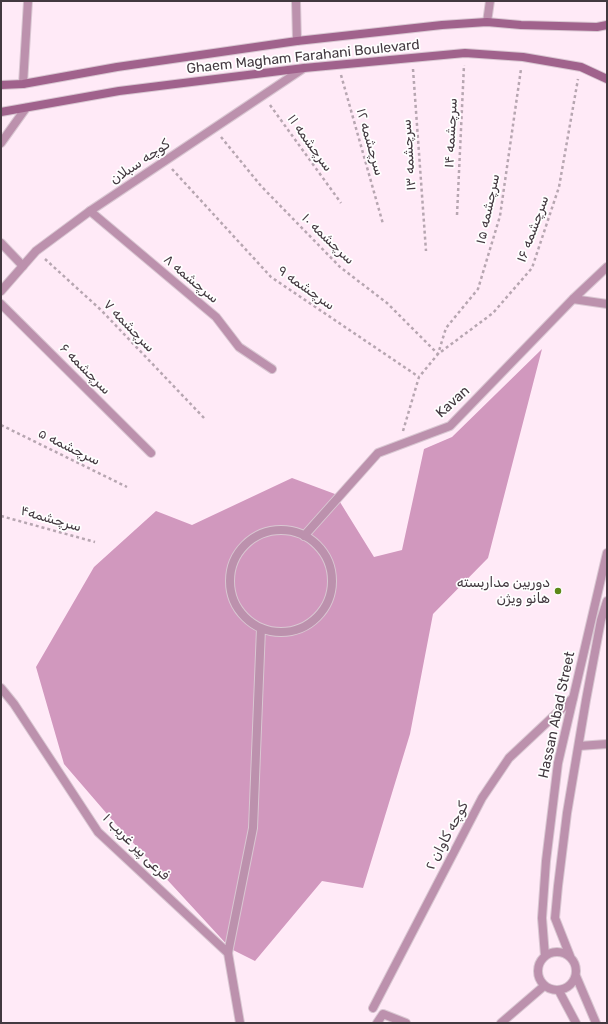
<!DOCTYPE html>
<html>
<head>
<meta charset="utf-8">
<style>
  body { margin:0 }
  #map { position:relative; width:608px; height:1024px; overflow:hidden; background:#ffeaf7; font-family:Rubik,sans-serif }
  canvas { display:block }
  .frame { position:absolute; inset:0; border:2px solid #433940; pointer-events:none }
</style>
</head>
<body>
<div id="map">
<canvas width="608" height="1024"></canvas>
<div class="frame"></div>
</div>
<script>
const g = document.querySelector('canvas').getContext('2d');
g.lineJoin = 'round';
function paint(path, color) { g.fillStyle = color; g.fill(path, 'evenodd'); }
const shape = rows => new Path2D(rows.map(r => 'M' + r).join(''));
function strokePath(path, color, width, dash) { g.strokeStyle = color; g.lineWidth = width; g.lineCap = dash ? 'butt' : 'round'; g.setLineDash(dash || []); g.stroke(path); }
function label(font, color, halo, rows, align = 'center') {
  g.font = font + ' Rubik,Vazirmatn,sans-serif'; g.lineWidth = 3.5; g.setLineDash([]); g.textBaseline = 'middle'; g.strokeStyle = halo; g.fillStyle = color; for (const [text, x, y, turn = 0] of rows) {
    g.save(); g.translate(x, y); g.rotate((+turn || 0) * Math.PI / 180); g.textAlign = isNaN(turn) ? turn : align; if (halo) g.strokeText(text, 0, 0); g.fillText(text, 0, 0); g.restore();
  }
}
paint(shape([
  [542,349,488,558,433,614,410,734,363,888,322,881,255,961,231,949,114,822,64,764,36,667,94,567,156,511,192,525,292,478,335,494,374,557,402,550,424,449,452,437]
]), '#d198be');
const service = shape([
  [296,1,297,41],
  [487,22,490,1],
  [90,211,216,317,239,347,272,369],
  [1,243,23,266],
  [573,299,607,304],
  [1,304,151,453],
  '230 581a51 51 0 1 1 102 0a51 51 0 1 1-102 0Z',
  [304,536,378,453,450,426,573,299,607,267],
  [1,688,14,704,98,832,228,953],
  [240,1023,228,953,253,828,261,628]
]);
const minor = shape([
  [1,291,36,251,90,211,304,68],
  [579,746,607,744],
  [373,1008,482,798,509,758,573,698],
  [377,1023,383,1014,406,1023]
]);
const tertiary = shape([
  [23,84,28,1],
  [1,143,26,108],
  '538 971a19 19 0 1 1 38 0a19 19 0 1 1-38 0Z',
  [545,956,542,918,546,861,558,763,607,553],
  [570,956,555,918,558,886,567,813,586,700,601,620,607,601],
  [576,976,596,1023],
  [559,991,576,1023],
  [501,1023,544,986]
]);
const secondary = shape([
  [1,85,23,84,117,67,297,41,442,25,487,22,521,25,597,27,607,25],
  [1,112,119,91,304,68,465,53,523,57,581,67,607,79]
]);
strokePath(service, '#d9c7d2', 10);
strokePath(minor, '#d9c7d2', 10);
strokePath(tertiary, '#d9c7d2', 10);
strokePath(secondary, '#d9c7d2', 10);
strokePath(shape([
  [413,69,426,251],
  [341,75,383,224],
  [270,105,341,203],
  [221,137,261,186,340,267,387,303,438,354,446,328,478,289,500,216,521,69],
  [172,169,271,277,419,377],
  [457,215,464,65],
  [45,259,101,310,205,419],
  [1,425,127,487],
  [403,431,419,377,438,354,493,313,532,268,559,187,578,79],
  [1,516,95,542]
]), '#b7a6b1', 2.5, [3, 3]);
strokePath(service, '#bc91ad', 8);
strokePath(minor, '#bc91ad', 8);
strokePath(tertiary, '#bc91ad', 8);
strokePath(secondary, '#a0628c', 8);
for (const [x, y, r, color] of [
  [558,591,4,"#5c8818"]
]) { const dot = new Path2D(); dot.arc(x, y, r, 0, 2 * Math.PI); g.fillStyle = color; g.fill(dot); strokePath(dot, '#fefefe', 1.5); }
label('14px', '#433940', '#fefefe', [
  ["Ghaem Magham Farahani Boulevard",303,57,-6],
  ["سرچشمه ۱۴",451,133,-87],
  ["سرچشمه ۱۲",370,142,74],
  ["سرچشمه ۱۱",310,143,54],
  ["سرچشمه ۱۳",409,155,-94],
  ["کوچه سبلان",140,162,-34],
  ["سرچشمه ۱۵",488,209,-78],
  ["۱۶ سرچشمه",533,229,-70],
  ["سرچشمه ۱۰",328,239,44],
  ["سرچشمه ۸",191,279,40],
  ["سرچشمه ۹",306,288,35],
  ["سرچشمه ۷",129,326,46],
  ["سرچشمه ۶",85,369,45],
  ["Kavan",453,402,-42],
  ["سرچشمه ۵",69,447,26],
  ["سرچشمه۴",51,519,16],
  ["Hassan Abad Street",557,715,-78],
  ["کوچه کاوان ۲",447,836,-62],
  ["فرعی پیر غریب ۱",136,847,45]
]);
label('14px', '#433940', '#fefefe', [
  ["دوربین مداربسته",550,583],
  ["هانو ویژن",550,599]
], 'right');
</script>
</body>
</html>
